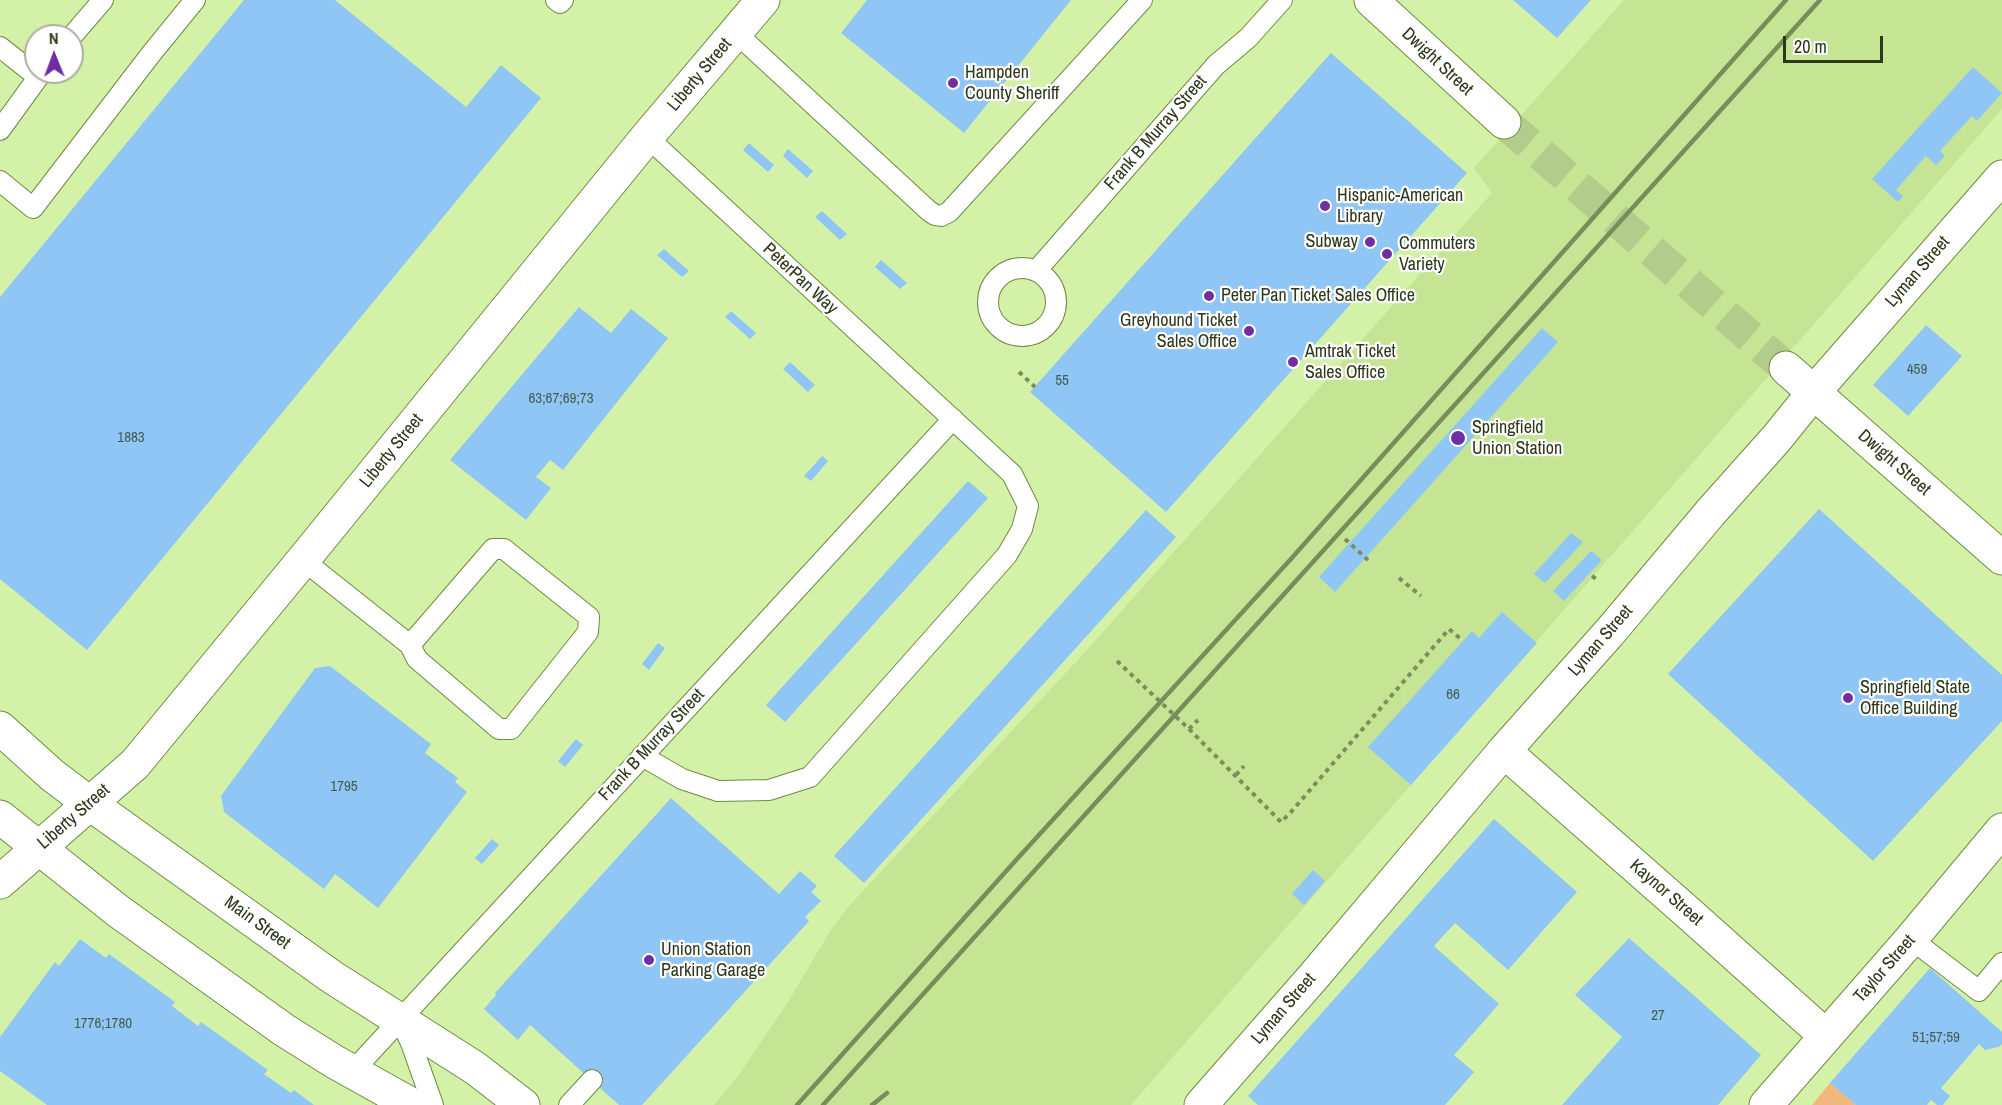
<!DOCTYPE html>
<html>
<head>
<meta charset="utf-8">
<style>
  body { margin:0 }
  #map { position:relative; width:2002px; height:1105px; overflow:hidden; background:#d3f2a7; font-family:"Archivo Narrow",sans-serif }
  canvas { display:block }
  .north { position:absolute; left:24px; top:24px; width:60px; height:60px; box-sizing:border-box; background:#fff; border:2px solid #abafa3; border-radius:50%; rotate:359deg; font-size:16px; font-weight:700; line-height:24px; text-align:center; color:#2c381a }
  .north::after { content:''; display:block; margin:auto; width:21px; height:27px; background:#702ea3; clip-path:polygon(50% 0,100% 100%,50% 72%,0 100%) }
  .scale { position:absolute; left:1783px; top:36px; width:100px; height:27px; box-sizing:border-box; border:3px solid #2c381a; border-top:0; padding-left:8px; font-size:18px; line-height:21px; white-space:nowrap; color:#2c381a; -webkit-text-stroke:4px #fff; paint-order:stroke }
</style>
</head>
<body>
<div id="map">
<canvas width="2002" height="1105"></canvas>
<div class="north">N</div>
<div class="scale">20 m</div>
</div>
<script>
const g = document.querySelector('canvas').getContext('2d');
g.lineJoin = 'round';
function paint(path, color) { g.fillStyle = color; g.fill(path, 'evenodd'); }
const shape = rows => new Path2D(rows.map(r => 'M' + r).join(''));
function strokePath(path, color, width, dash) { g.strokeStyle = color; g.lineWidth = width; g.lineCap = dash ? 'butt' : 'round'; g.setLineDash(dash || []); g.stroke(path); }
function label(font, color, halo, rows, align = 'center') {
  g.font = font + ' "Archivo Narrow",sans-serif'; g.lineWidth = 4.5; g.setLineDash([]); g.textBaseline = 'middle'; g.strokeStyle = halo; g.fillStyle = color; for (const [text, x, y, turn = 0] of rows) {
    g.save(); g.translate(x, y); g.rotate((+turn || 0) * Math.PI / 180); g.textAlign = isNaN(turn) ? turn : align; if (halo) g.strokeText(text, 0, 0); g.fillText(text, 0, 0); g.restore();
  }
}
paint(shape([
  [1624,0,2002,0,2002,109,1131,1105,714,1105,738,1076,788,1002,830,931,849,906,1087,650,1492,193,1474,168]
]), '#c5e595');
paint(shape([
  [1830,1083,1856,1105,1812,1105]
]), '#f2b77c');
paint(shape([
  [244,0,335,0,466,107,501,65,541,98,87,650,0,579,0,297],
  [867,0,1071,0,964,133,841,33],
  [1513,0,1591,0,1557,38],
  [1331,53,1467,173,1166,512,1030,392],
  [1973,67,2002,93,1977,121,1972,116,1940,151,1945,156,1936,165,1926,156,1896,190,1903,196,1898,202,1872,179],
  [749,143,774,165,768,172,743,150],
  [788,149,813,171,807,178,783,156],
  [822,211,847,234,840,240,815,217],
  [664,249,689,271,682,277,657,255],
  [881,260,907,283,900,289,875,267],
  [579,307,611,333,631,309,668,338,563,470,550,460,536,477,551,488,526,520,450,460],
  [731,311,756,333,750,339,725,317],
  [1926,325,1962,356,1908,416,1873,385],
  [1542,328,1558,342,1335,592,1319,577],
  [790,362,815,385,808,392,783,369],
  [822,456,828,461,811,481,804,476],
  [968,481,988,498,785,722,766,705],
  [1819,509,2002,675,2002,721,1873,861,1668,674],
  [1146,510,1176,537,864,883,834,856],
  [1571,533,1583,542,1545,583,1534,574],
  [1591,551,1602,560,1564,601,1553,591],
  [1502,612,1537,643,1411,785,1368,747,1472,631,1479,638],
  [658,643,665,648,649,670,642,664],
  [330,666,431,744,425,753,458,778,455,782,467,792,378,908,335,874,324,889,224,812,221,796,315,668],
  [576,739,583,745,565,767,558,761],
  [671,798,779,894,800,871,817,886,811,892,821,901,805,917,809,921,642,1105,619,1105,530,1025,518,1040,484,1009,496,995,495,993],
  [1494,819,1577,892,1508,970,1455,923,1434,946,1499,1004,1454,1055,1474,1072,1445,1105,1258,1105,1248,1096],
  [492,839,499,845,482,864,475,858],
  [1313,870,1325,881,1304,905,1292,894],
  [1629,938,1761,1055,1718,1105,1562,1105,1622,1037,1575,995],
  [80,939,106,958,109,954,175,1002,172,1006,198,1026,201,1022,268,1070,264,1074,291,1093,294,1090,314,1105,47,1105,0,1071,0,1037,55,962,59,966],
  [1930,968,2002,1032,2002,1044,1999,1047,1985,1050,1979,1044,1941,1088,1950,1096,1943,1105,1937,1105,1931,1100,1927,1105,1856,1105,1830,1083]
]), '#90c6f6');
strokePath(shape([
  [1504,122,1786,368]
]), '#b2cd8b', 33, [33, 16]);
const lane = shape([
  [556,0,560,3,563,0],
  [736,33,929,211,935,215,941,216,949,212,1142,0],
  [72,36,103,0],
  [0,47,38,77],
  [0,130,42,72],
  [0,181,33,208,151,54,195,0],
  '988 302a34 34 0 1 1 68 0a34 34 0 1 1-68 0Z',
  [1036,271,1216,65,1248,38,1282,0],
  [493,549,504,549,589,617,588,632,511,729,499,729,417,659,410,645,493,549],
  [303,560,410,645],
  [642,756,682,779,718,791,769,790,810,777,1007,555,1022,529,1028,506,1012,474,647,137],
  [1911,939,1979,991,2002,963],
  [402,1024,411,1043,433,1105],
  [352,1072,953,419],
  [569,1105,592,1080]
]);
const street = shape([
  [1504,751,1685,910,1826,1036]
]);
const secondary = shape([
  [0,882,135,764,303,560,647,137,763,0],
  [1201,1105,1314,976,1504,751,1609,633,1710,513,1776,439,1814,392,2002,177],
  [1766,1105,1911,939,2002,830]
]);
const primary = shape([
  [1371,0,1504,122],
  [1786,368,2002,558],
  [0,728,52,775,89,803,332,977,475,1068,523,1105],
  [0,817,118,911,284,1030,335,1062,412,1105]
]);
strokePath(lane, '#708a43', 22);
strokePath(street, '#708a43', 35);
strokePath(secondary, '#708a43', 35);
strokePath(primary, '#708a43', 35);
strokePath(shape([
  [1019,372,1035,387],
  [1345,539,1368,560],
  [1592,576,1599,581],
  [1399,578,1421,596],
  [1117,661,1189,729,1281,822,1291,812,1449,629,1462,640],
  [1189,729,1198,720],
  [1236,775,1244,766]
]), '#7a8f5c', 4, [4.5, 4.5]);
strokePath(lane, '#fff', 20);
strokePath(street, '#fff', 33);
strokePath(secondary, '#fff', 33);
strokePath(primary, '#fff', 33);
strokePath(shape([
  [797,1105,1017,859,1290,560,1786,0],
  [823,1105,1820,0],
  [872,1105,887,1093]
]), '#788d5a', 4.5);
for (const [x, y, r, color] of [
  [953,83,6,"#702ea3"],
  [1325,206,6,"#702ea3"],
  [1370,242,6,"#702ea3"],
  [1387,254,6,"#702ea3"],
  [1209,296,6,"#702ea3"],
  [1249,331,6,"#702ea3"],
  [1293,362,6,"#702ea3"],
  [1458,438,8,"#702ea3"],
  [1848,698,6,"#702ea3"],
  [649,960,6,"#702ea3"]
]) { const dot = new Path2D(); dot.arc(x, y, r, 0, 2 * Math.PI); g.fillStyle = color; g.fill(dot); strokePath(dot, '#fff', 2); }
label('15px', '#455c51', null, [
  ["459",1917,370],
  ["55",1062,381],
  ["63;67;69;73",561,399],
  ["1883",131,438],
  ["66",1453,695],
  ["1795",344,787],
  ["27",1658,1016],
  ["1776;1780",103,1024],
  ["51;57;59",1936,1038]
]);
label('18px', '#2c381a', '#fff', [
  ["Dwight Street",1437,62,43],
  ["Liberty Street",700,75,-50],
  ["Frank B Murray Street",1156,133,-49],
  ["Lyman Street",1918,272,-49],
  ["PeterPan Way",800,279,43],
  ["Liberty Street",392,451,-51],
  ["Dwight Street",1894,463,41],
  ["Lyman Street",1601,641,-49],
  ["Frank B Murray Street",652,745,-47],
  ["Liberty Street",74,817,-41],
  ["Kaynor Street",1666,893,41],
  ["Main Street",257,923,36],
  ["Taylor Street",1885,969,-49],
  ["Lyman Street",1284,1009,-49]
]);
label('18px', '#2c381a', '#fff', [
  ["Hampden",965,73],
  ["County Sheriff",965,94],
  ["Hispanic-American",1337,196],
  ["Library",1337,217],
  ["Subway",1358,242,"right"],
  ["Commuters",1399,244],
  ["Variety",1399,265],
  ["Peter Pan Ticket Sales Office",1221,296],
  ["Greyhound Ticket",1237,321,"right"],
  ["Sales Office",1237,342,"right"],
  ["Amtrak Ticket",1305,352],
  ["Sales Office",1305,373],
  ["Springfield",1472,428],
  ["Union Station",1472,449],
  ["Springfield State",1860,688],
  ["Office Building",1860,709],
  ["Union Station",661,950],
  ["Parking Garage",661,971]
], 'left');
</script>
</body>
</html>
